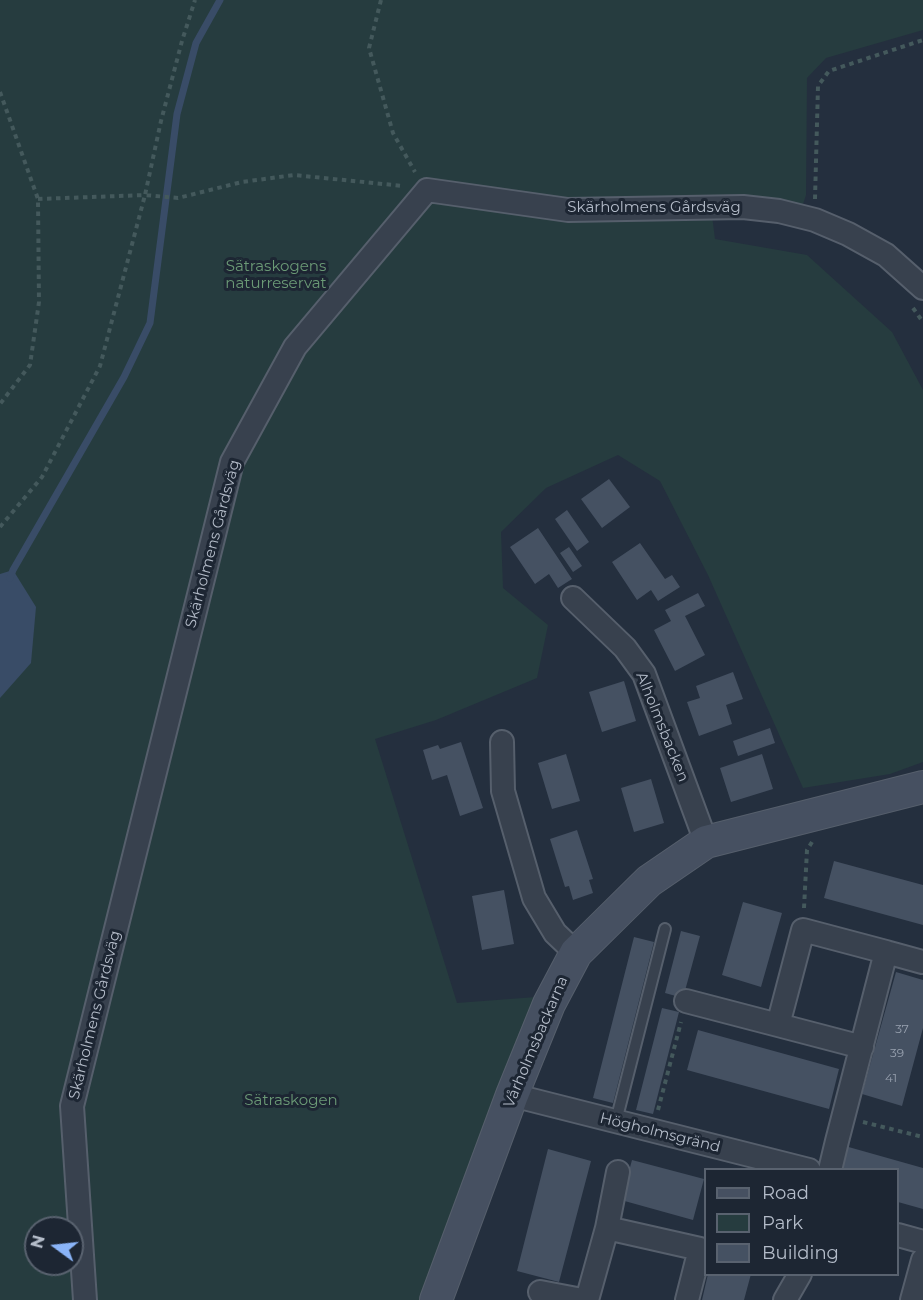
<!DOCTYPE html>
<html>
<head>
<meta charset="utf-8">
<style>
  body { margin:0 }
  #map { position:relative; width:923px; height:1300px; overflow:hidden; background:#242f3e; font-family:Montserrat,sans-serif }
  canvas { display:block }
  .legend { position:absolute; left:704px; top:1168px; width:195px; height:108px; box-sizing:border-box; background:#1d2633; border:2px solid #59626f; margin:0; padding:8px 10px; list-style:none; font-size:18px; color:#b4bcc9 }
  .legend li { display:flex; align-items:center; gap:12px; height:30px }
  .legend b { width:30px; border:2px solid #59626f }
  .north { position:absolute; left:24px; top:1216px; width:60px; height:60px; box-sizing:border-box; background:#1d2633; border:2px solid #59626f; border-radius:50%; rotate:285deg; font-size:16px; font-weight:700; line-height:24px; text-align:center; color:#b4bcc9 }
  .north::after { content:''; display:block; margin:auto; width:21px; height:27px; background:#8ab4f8; clip-path:polygon(50% 0,100% 100%,50% 72%,0 100%) }
</style>
</head>
<body>
<div id="map">
<canvas width="923" height="1300"></canvas>
<ul class="legend">
<li><b style="height:8px;background:#465061"></b>Road</li>
<li><b style="height:16px;background:#263c3f"></b>Park</li>
<li><b style="height:16px;background:#455162"></b>Building</li>
</ul>
<div class="north">N</div>
</div>
<script>
const g = document.querySelector('canvas').getContext('2d');
g.lineJoin = 'round';
function paint(path, color) { g.fillStyle = color; g.fill(path, 'evenodd'); }
const shape = rows => new Path2D(rows.map(r => 'M' + r).join(''));
function strokePath(path, color, width, dash) { g.strokeStyle = color; g.lineWidth = width; g.lineCap = dash ? 'butt' : 'round'; g.setLineDash(dash || []); g.stroke(path); }
function label(font, color, halo, rows, align = 'center') {
  g.font = font + ' Montserrat,sans-serif'; g.lineWidth = 6; g.setLineDash([]); g.textBaseline = 'middle'; g.strokeStyle = halo; g.fillStyle = color; for (const [text, x, y, turn = 0] of rows) {
    g.save(); g.translate(x, y); g.rotate((+turn || 0) * Math.PI / 180); g.textAlign = isNaN(turn) ? turn : align; if (halo) g.strokeText(text, 0, 0); g.fillText(text, 0, 0); g.restore();
  }
}
paint(shape([
  [0,0,923,0,923,30,826,58,807,78,806,195,803,204,710,199,715,239,807,255,892,332,923,390,923,762,890,774,803,788,708,575,660,481,618,455,546,488,501,532,503,588,548,625,537,678,436,720,375,739,457,1003,536,997,422,1300,0,1300],
  [36,1228,72,1228,72,1264,36,1264]
]), '#263c3f');
paint(shape([
  [13,570,36,607,31,663,0,698,0,574]
]), '#394c67');
strokePath(shape([
  [10,578,13,570,124,377,150,323,177,114,196,43,220,0]
]), '#394c67', 7);
paint(shape([
  [609,479,630,507,602,528,581,499],
  [567,510,589,542,577,551,555,519],
  [538,528,572,579,558,588,549,574,535,584,510,547],
  [640,543,665,579,672,575,680,587,658,601,651,590,637,600,612,562],
  [569,547,582,566,573,572,560,553],
  [698,593,705,606,685,616,705,655,675,671,654,630,671,621,665,610],
  [733,672,743,699,726,705,732,724,699,736,687,702,700,698,696,686],
  [624,681,636,721,602,732,589,692],
  [770,728,775,743,738,756,733,741],
  [461,742,483,808,460,816,447,775,432,780,423,750,438,745,440,749],
  [566,754,580,801,552,809,538,763],
  [762,754,773,789,731,802,720,768],
  [651,779,664,823,634,832,621,788],
  [577,830,593,879,589,880,593,893,573,900,569,886,565,887,550,839],
  [834,861,923,885,923,925,824,898],
  [504,890,514,944,482,950,472,896],
  [743,902,782,913,761,987,722,975],
  [681,931,700,936,683,998,665,993],
  [634,937,654,942,613,1103,593,1098],
  [896,972,923,980,923,1028,902,1106,862,1094],
  [662,1008,679,1012,653,1114,636,1110],
  [698,1030,839,1069,829,1109,687,1070],
  [845,1146,923,1168,923,1209,898,1202,898,1170,839,1170],
  [548,1149,591,1161,559,1282,517,1271],
  [632,1160,704,1179,693,1220,621,1200],
  [708,1274,751,1274,744,1300,702,1300]
]), '#455162');
const lane = shape([
  [616,1121,665,929]
]);
const street = shape([
  [573,598,625,648,644,674,706,842],
  [502,742,503,791,534,898,555,933,576,953],
  [886,952,922,962],
  [686,1001,778,1025],
  [512,1095,809,1170],
  [830,1170,837,1141,886,952,803,930,778,1025,862,1047],
  [607,1228,618,1172],
  [898,1235,923,1242],
  [540,1292,582,1300],
  [85,1300,72,1106,232,462,295,347,427,190,568,210,743,207,779,211,815,220,848,234,886,255,923,288],
  [587,1300,607,1228,700,1249,687,1300],
  [785,1300,800,1274],
  [912,1300,923,1260]
]);
const secondary = shape([
  [436,1300,512,1095,549,1004,576,953,649,881,706,842,923,787]
]);
strokePath(lane, '#565f6c', 14);
strokePath(street, '#565f6c', 26);
strokePath(secondary, '#565f6c', 34);
strokePath(shape([
  [381,0,369,48,393,133,415,172],
  [0,92,38,199,39,302,30,365,0,404],
  [38,199,145,195,161,121,182,41,195,0],
  [815,199,818,86,829,71,923,40],
  [913,308,923,322],
  [0,527,42,477,100,366,145,195,178,198,242,182,294,175,403,186],
  [804,908,807,850,812,842],
  [658,1110,681,1022],
  [863,1122,923,1137]
]), '#44595c', 4, [4.5, 4.5]);
strokePath(lane, '#38414e', 10);
strokePath(street, '#38414e', 22);
strokePath(secondary, '#465061', 32);
label('12px', '#98a1af', null, [
  ["37",902,1029],
  ["39",897,1053],
  ["41",891,1078]
]);
label('15px', '#b4bcc9', '#1d2633', [
  ["Skärholmens Gårdsväg",654,208],
  ["Skärholmens Gårdsväg",213,544,-75],
  ["Alholmsbacken",662,727,68],
  ["Skärholmens Gårdsväg",95,1015,-76],
  ["Vårholmsbackarna",536,1042,-67],
  ["Högholmsgränd",660,1133,14]
]);
label('15px', '#6b9a76', '#1d2633', [
  ["Sätraskogens",276,267],
  ["naturreservat",276,284],
  ["Sätraskogen",291,1101]
]);
</script>
</body>
</html>
